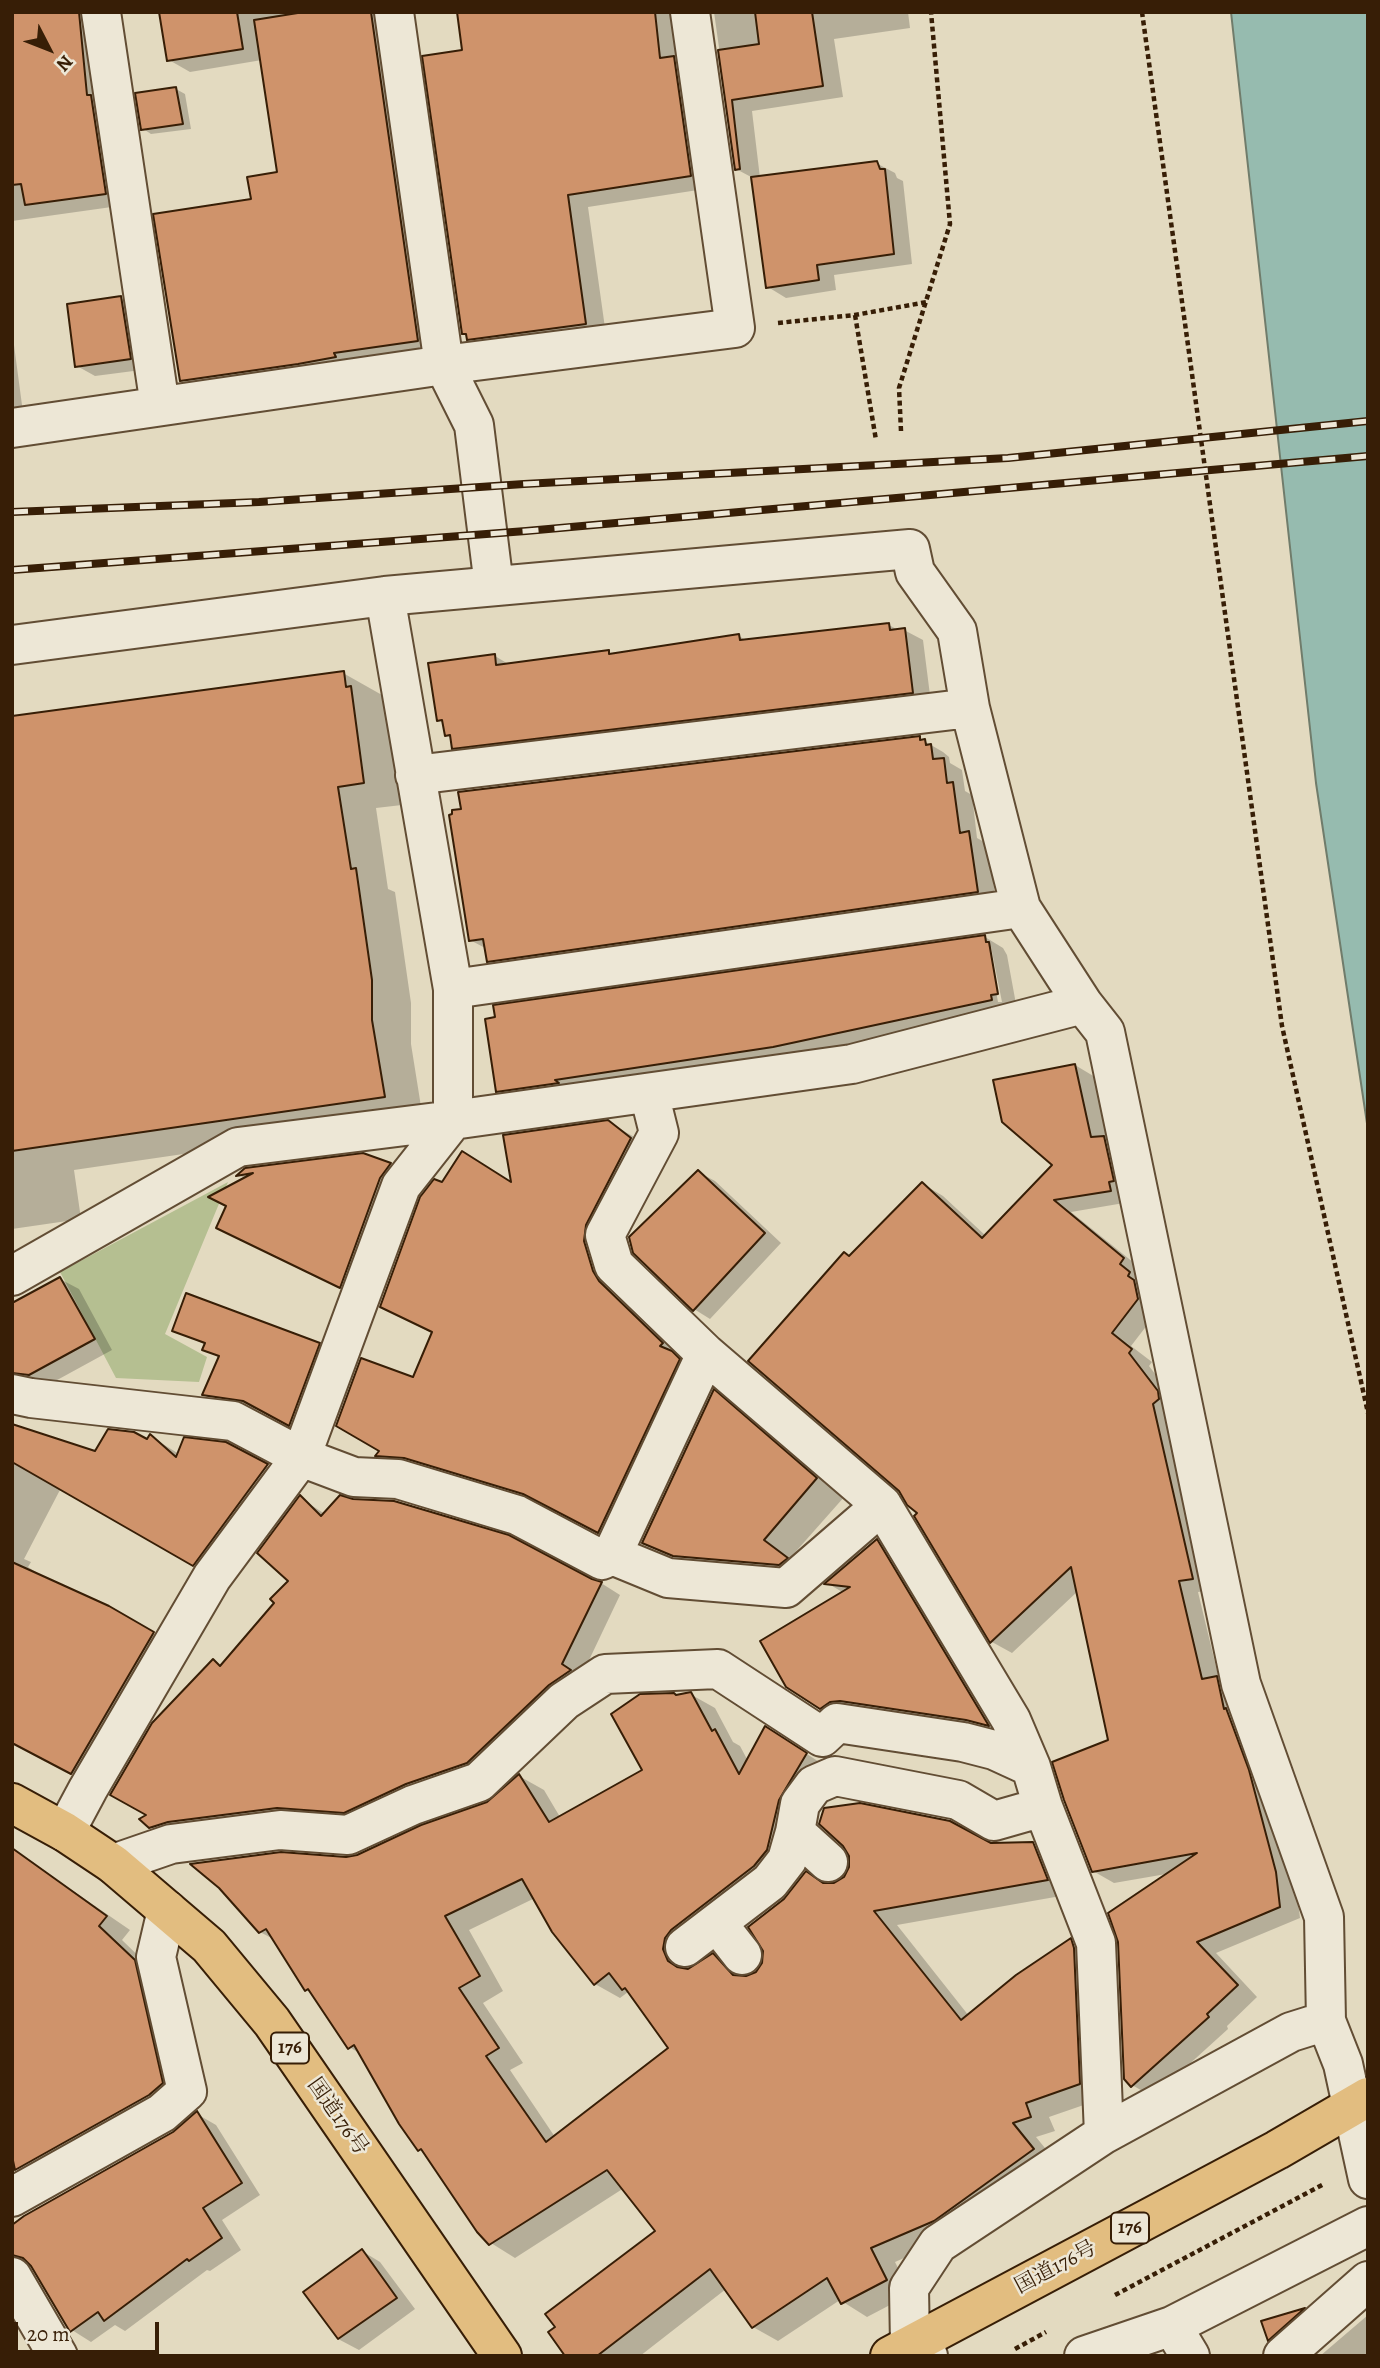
<!DOCTYPE html>
<html>
<head>
<meta charset="utf-8">
<style>
  body { margin:0 }
  #map { position:relative; width:1380px; height:2368px; overflow:hidden; background:#e3dac0; font-family:Alegreya,serif }
  canvas { display:block }
  .frame { position:absolute; inset:0; border:14px solid #371e06; pointer-events:none }
  .north { position:absolute; left:14px; top:14px; width:70px; height:70px; -webkit-text-stroke:5px #ede7d6; paint-order:stroke; rotate:132deg; font-size:19px; font-weight:700; line-height:28px; text-align:center; color:#371e06 }
  .north::after { content:''; display:block; margin:auto; width:24px; height:32px; background:#371e06; clip-path:polygon(50% 0,100% 100%,50% 72%,0 100%) }
  .scale { position:absolute; left:14px; top:2322px; width:145px; height:32px; box-sizing:border-box; border:4px solid #371e06; border-top:0; padding-left:9px; font-size:21px; line-height:24px; white-space:nowrap; color:#371e06; -webkit-text-stroke:5px #ede7d6; paint-order:stroke }
</style>
</head>
<body>
<div id="map">
<canvas width="1380" height="2368"></canvas>
<div class="frame"></div>
<div class="north">N</div>
<div class="scale">20 m</div>
</div>
<script>
const g = document.querySelector('canvas').getContext('2d');
g.lineJoin = 'round';
function paint(path, color) { g.fillStyle = color; g.fill(path, 'evenodd'); }
const shape = rows => new Path2D(rows.map(r => 'M' + r).join(''));
function strokePath(path, color, width, dash) { g.strokeStyle = color; g.lineWidth = width; g.lineCap = dash ? 'butt' : 'round'; g.setLineDash(dash || []); g.stroke(path); }
function label(font, color, halo, rows, align = 'center') {
  g.font = font + ' Alegreya,"Noto Serif JP",serif'; g.lineWidth = 5; g.setLineDash([]); g.textBaseline = 'middle'; g.strokeStyle = halo; g.fillStyle = color; for (const [text, x, y, turn = 0] of rows) {
    g.save(); g.translate(x, y); g.rotate((+turn || 0) * Math.PI / 180); g.textAlign = isNaN(turn) ? turn : align; if (halo) g.strokeText(text, 0, 0); g.fillText(text, 0, 0); g.restore();
  }
}
paint(shape([
  [228,1182,165,1334,207,1357,199,1382,116,1378,60,1272]
]), '#b5bf91');
const water = shape([
  [1231,12,1368,12,1368,1130,1316,783,1231,12]
]);
paint(water, '#96bbaf');
strokePath(water, '#707c6b', 2);
paint(shape([
  [12,12,103,12,126,205,12,221],
  [161,12,392,12,439,352,202,392,182,380,253,200,279,173,262,60,190,72,169,60],
  [459,12,693,12,711,188,588,207,606,335,490,351,469,339,463,333,464,51],
  [714,12,908,12,910,28,834,39,843,97,752,111,760,178,876,163,895,173,897,178,903,181,912,264,834,275,836,290,786,298,768,287,753,178,736,169],
  [176,89,185,94,191,129,151,134,142,128],
  [121,298,140,308,149,369,95,376,77,366],
  [12,330,24,420,12,421],
  [889,625,898,630,904,630,923,640,931,703,472,758,453,747,451,738,446,735,445,723,438,720,495,656,510,665,608,652,614,655,739,636,747,641],
  [343,673,382,695,384,707,389,710,402,805,376,808,388,889,395,892,411,1003,411,1044,423,1119,74,1170,81,1219,12,1229,12,718],
  [919,738,943,752,949,757,950,763,962,770,965,791,972,795,977,838,988,844,996,902,507,972,488,961,487,949,470,940],
  [985,937,1003,948,1007,955,1016,1004,1010,1010,793,1057,517,1101,498,1091],
  [988,947,991,947,1002,1002,998,1002],
  [1075,1065,1095,1077,1130,1202,1071,1212,1144,1271,1158,1311,1131,1346,1152,1362,1149,1366,1178,1404,1212,1590,1198,1592,1219,1679,1237,1689,1296,1885,1300,1918,1216,1953,1257,1997,1227,2026,1228,2029,1153,2097,1132,2085,1172,1873,1114,1883,1093,1871,1110,1741,1078,1591,1012,1653,992,1642,916,1516,920,1514,851,1257,923,1184,943,1196,986,1236,1054,1165],
  [608,1122,636,1138,612,1241,687,1362,626,1547,553,1509,433,1473,404,1471,377,1456,433,1334,382,1307,442,1184,513,1184],
  [362,1155,390,1165,408,1175,359,1297,218,1228,246,1179,239,1175,246,1170],
  [698,1172,715,1181,781,1243,710,1319,694,1309],
  [60,1279,79,1289,112,1350,48,1385,12,1381,12,1305],
  [174,1330,319,1344,336,1354,306,1434,261,1410,221,1404,204,1395,220,1358,205,1350,206,1345],
  [714,1392,742,1408,845,1496,791,1557,815,1575,672,1559,644,1543],
  [12,1424,96,1453,147,1441,150,1436,179,1454,226,1444,290,1479,217,1578,61,1488,24,1559,31,1562,28,1567,50,1581,108,1608,176,1647,94,1786,35,1754,12,1732],
  [300,1498,325,1514,601,1583,620,1595,581,1677,487,1773,365,1823,170,1838,150,1827,149,1815,213,1662,222,1667,277,1603,291,1581],
  [877,1541,893,1551,1003,1734,837,1717,821,1708,844,1593,827,1583],
  [690,1694,715,1708,733,1742,740,1746,748,1761,790,1743,830,1769,688,1964,690,1970,713,1955,738,1970,746,1978,757,1973,826,1885,834,1885,990,1844,1033,1844,1058,1858,1072,1894,897,1925,969,2016,1071,1940,1095,1955,1104,2098,1049,2117,1055,2131,1036,2137,1058,2164,959,2234,895,2262,911,2294,867,2317,840,2300,778,2341,753,2327,726,2289,640,2356,585,2356,657,2231,624,2188,515,2258,491,2243,426,2154,420,2150,401,2123,361,2054,349,2047,313,1994,306,1990,275,1940,260,1932,346,1859,357,1857,488,1804,519,1776,544,1790,560,1817,644,1771,678,1697],
  [535,1898,595,1984,620,1998,628,1992,671,2049,555,2137,510,2070,523,2063,483,2003,503,1991,469,1930],
  [12,1849,130,1930,122,1940,158,1975,186,2097,40,2183,17,2169,12,2147],
  [197,2114,216,2125,260,2195,222,2220,241,2250,210,2271,207,2270,125,2331,115,2325,91,2342,72,2330,33,2266,22,2268,12,2278,12,2224,27,2223,174,2134],
  [362,2251,380,2262,415,2309,359,2350,340,2340,305,2292],
  [12,2301,26,2325,12,2332],
  [1305,2310,1312,2314,1278,2344,1269,2340,1263,2322],
  [1368,2315,1368,2356,1320,2356]
]), '#0003');
const building = shape([
  [12,12,79,12,87,95,91,95,106,194,25,205,21,184,12,185,12,12],
  [159,12,237,12,243,49,167,61,159,12],
  [304,12,371,12,418,341,334,353,336,357,298,364,180,381,153,214,251,199,247,177,277,172,254,20,304,12],
  [457,12,655,12,660,58,674,56,691,176,568,195,586,324,467,340,466,334,462,334,422,56,462,50,457,12],
  [755,12,812,12,823,86,732,100,740,169,735,170,718,50,759,44,755,12],
  [176,87,183,124,141,130,135,93,176,87],
  [877,161,880,169,885,169,894,254,817,265,819,280,766,288,751,177,877,161],
  [121,296,131,359,75,367,67,304,121,296],
  [889,623,890,630,905,628,913,693,452,749,450,735,445,736,442,720,437,721,428,663,495,654,496,665,609,650,609,654,739,634,740,640,889,623],
  [344,671,346,687,351,686,364,783,338,787,351,869,356,868,372,980,372,1020,385,1097,12,1151,12,716,344,671],
  [920,736,920,740,925,739,926,745,931,744,933,759,944,758,947,783,953,782,960,833,969,831,978,892,487,962,483,939,469,941,449,815,452,814,452,810,461,809,458,792,920,736],
  [985,935,986,942,989,942,998,994,991,995,992,1000,773,1047,555,1080,559,1083,496,1092,485,1019,495,1017,493,1005,985,935],
  [1075,1064,1091,1137,1104,1136,1114,1181,1109,1182,1111,1191,1054,1200,1124,1258,1120,1264,1130,1272,1128,1276,1134,1280,1138,1299,1112,1333,1132,1349,1129,1353,1158,1391,1159,1399,1153,1404,1193,1579,1179,1581,1202,1679,1217,1676,1224,1709,1226,1708,1249,1770,1276,1872,1280,1907,1197,1942,1238,1985,1207,2014,1209,2017,1131,2087,1124,2079,1118,1942,1108,1913,1197,1853,1092,1872,1064,1800,1052,1762,1108,1740,1071,1567,990,1643,914,1516,917,1513,907,1505,899,1491,748,1361,844,1252,849,1256,922,1182,982,1238,1052,1165,1002,1122,993,1080,1075,1064],
  [608,1120,631,1138,586,1225,584,1241,593,1271,599,1281,663,1343,660,1346,672,1351,680,1359,598,1533,523,1494,404,1458,375,1456,379,1451,336,1426,361,1358,413,1377,432,1332,380,1307,420,1197,434,1179,442,1182,462,1151,511,1182,503,1135,608,1120],
  [363,1153,391,1163,380,1178,340,1288,216,1228,226,1206,208,1197,253,1173,236,1176,245,1168,363,1153],
  [698,1170,765,1233,693,1311,633,1253,629,1237,698,1170],
  [60,1277,95,1339,29,1375,12,1373,12,1303,60,1277],
  [186,1293,320,1343,289,1426,243,1401,202,1395,219,1356,202,1350,205,1343,172,1331,186,1293],
  [714,1389,817,1478,764,1540,788,1558,779,1565,673,1556,642,1543,714,1389],
  [12,1424,95,1451,108,1429,134,1432,147,1439,150,1434,176,1457,184,1437,226,1442,268,1464,193,1566,12,1462,12,1424],
  [300,1495,321,1516,340,1495,353,1499,394,1501,509,1535,592,1579,602,1582,562,1664,571,1670,549,1685,467,1763,406,1784,344,1813,277,1808,168,1822,149,1828,139,1819,146,1815,110,1795,152,1723,213,1659,220,1666,274,1603,270,1599,288,1581,257,1553,300,1495],
  [877,1539,989,1726,966,1720,840,1701,830,1702,820,1709,786,1687,760,1641,850,1587,824,1584,877,1539],
  [12,1562,109,1606,154,1632,71,1774,12,1743,12,1562],
  [691,1692,712,1731,715,1729,739,1774,765,1726,807,1753,779,1800,767,1850,754,1866,671,1930,665,1938,663,1949,668,1961,677,1967,688,1969,713,1953,733,1975,746,1976,756,1972,762,1963,763,1951,748,1927,784,1899,806,1871,823,1883,834,1883,844,1877,849,1867,849,1856,843,1846,819,1824,824,1808,860,1803,950,1821,991,1843,1033,1842,1048,1880,874,1911,961,2020,1016,1975,1071,1938,1074,1948,1080,2084,1026,2103,1031,2117,1013,2123,1034,2149,934,2221,871,2248,887,2280,841,2304,827,2278,752,2328,710,2269,597,2356,565,2356,548,2332,555,2327,545,2314,655,2231,607,2170,489,2245,477,2232,421,2149,418,2151,399,2124,354,2045,348,2049,308,1989,305,1991,266,1929,259,1933,219,1888,190,1864,281,1852,346,1857,357,1855,421,1825,487,1802,519,1774,549,1822,642,1770,611,1714,640,1694,674,1693,676,1695,691,1692],
  [522,1879,552,1932,594,1985,609,1973,622,1990,625,1988,668,2048,546,2142,486,2056,499,2048,459,1988,480,1976,445,1916,522,1879],
  [12,1848,107,1916,99,1926,135,1960,163,2083,149,2095,15,2170,12,2156,12,1848],
  [197,2111,242,2183,203,2208,222,2238,189,2261,187,2259,104,2321,98,2312,70,2332,31,2266,23,2258,12,2255,12,2225,24,2216,173,2132,197,2111],
  [362,2249,397,2298,338,2339,303,2292,362,2249],
  [1305,2308,1269,2340,1268,2341,1261,2321,1305,2308]
]);
paint(building, '#cf936b');
strokePath(building, '#371e06', 2);
const minor = shape([
  [101,12,160,406],
  [394,12,444,365,474,425,494,586],
  [12,428,444,365,735,328,690,12],
  [12,645,385,596,910,549,915,572,957,631,970,708,1021,908,1083,1004,1105,1032,1241,1684,1324,1917,1326,2021],
  [415,775,970,708],
  [453,989,1021,908],
  [649,1093,659,1133,605,1235,614,1265,706,1354,882,1505,1011,1720,1031,1767,1043,1807,1096,1943,1104,2134],
  [12,1276,238,1147,453,1120,852,1064,1083,1004],
  [12,1394,31,1398,233,1421,301,1457,354,1477,398,1479,517,1515,602,1560,612,1555,668,1578,786,1588,882,1505],
  [612,1555,706,1354],
  [65,1832,88,1789,212,1577,301,1457,401,1186,453,1120,453,989,385,596],
  [795,1832,828,1862],
  [113,1864,171,1844,280,1830,348,1835,413,1805,479,1782,564,1701,605,1674,718,1669,822,1737,837,1723,963,1742,994,1750,1031,1767],
  [717,1923,742,1955],
  [685,1947,770,1882,787,1860,795,1832,800,1804,814,1785,835,1776,958,1800,994,1821,1043,1807],
  [12,2197,162,2113,187,2091,156,1957,167,1910],
  [12,2277,58,2356],
  [1172,2326,1190,2356],
  [928,2356,910,2345,909,2288,938,2244,1104,2134,1291,2032,1326,2021,1343,2064,1368,2179],
  [1084,2356,1172,2326,1368,2226],
  [1283,2356,1368,2281]
]);
const trunk = shape([
  [12,1803,65,1832,113,1864,209,1946,272,2022,502,2356],
  [890,2356,1277,2150,1368,2097]
]);
strokePath(minor, '#624d34', 42);
strokePath(trunk, '#371e06', 42);
strokePath(shape([
  [1142,12,1282,1026,1368,1413],
  [855,315,876,440],
  [778,323,855,315,927,302],
  [901,431,899,388,950,224,931,12],
  [1115,2295,1324,2184],
  [1015,2349,1046,2332]
]), '#371e06', 4.5, [5, 3.5]);
strokePath(minor, '#ede7d6', 38);
strokePath(trunk, '#e2bd80', 38);
const rail = shape([
  [12,512,259,502,524,484,1008,458,1368,421],
  [12,570,526,531,1368,456]
]);
strokePath(rail, '#371e06', 8);
strokePath(rail, '#ede7d6', 5, [16]);
for (const [x, y, w] of [
  [290,2048,38],
  [1130,2228,38]
]) { const box = new Path2D(); box.roundRect(x - w / 2, y - 15.5, w, 31, 5); g.fillStyle = '#ede7d6'; g.fill(box); strokePath(box, '#371e06', 2); }
label('bold 19px', '#371e06', null, [
  ["176",290,2048],
  ["176",1130,2228]
]);
label('21px', '#371e06', '#ede7d6', [
  ["国道176号",337,2117,55],
  ["国道176号",1056,2268,-28]
]);
</script>
</body>
</html>
